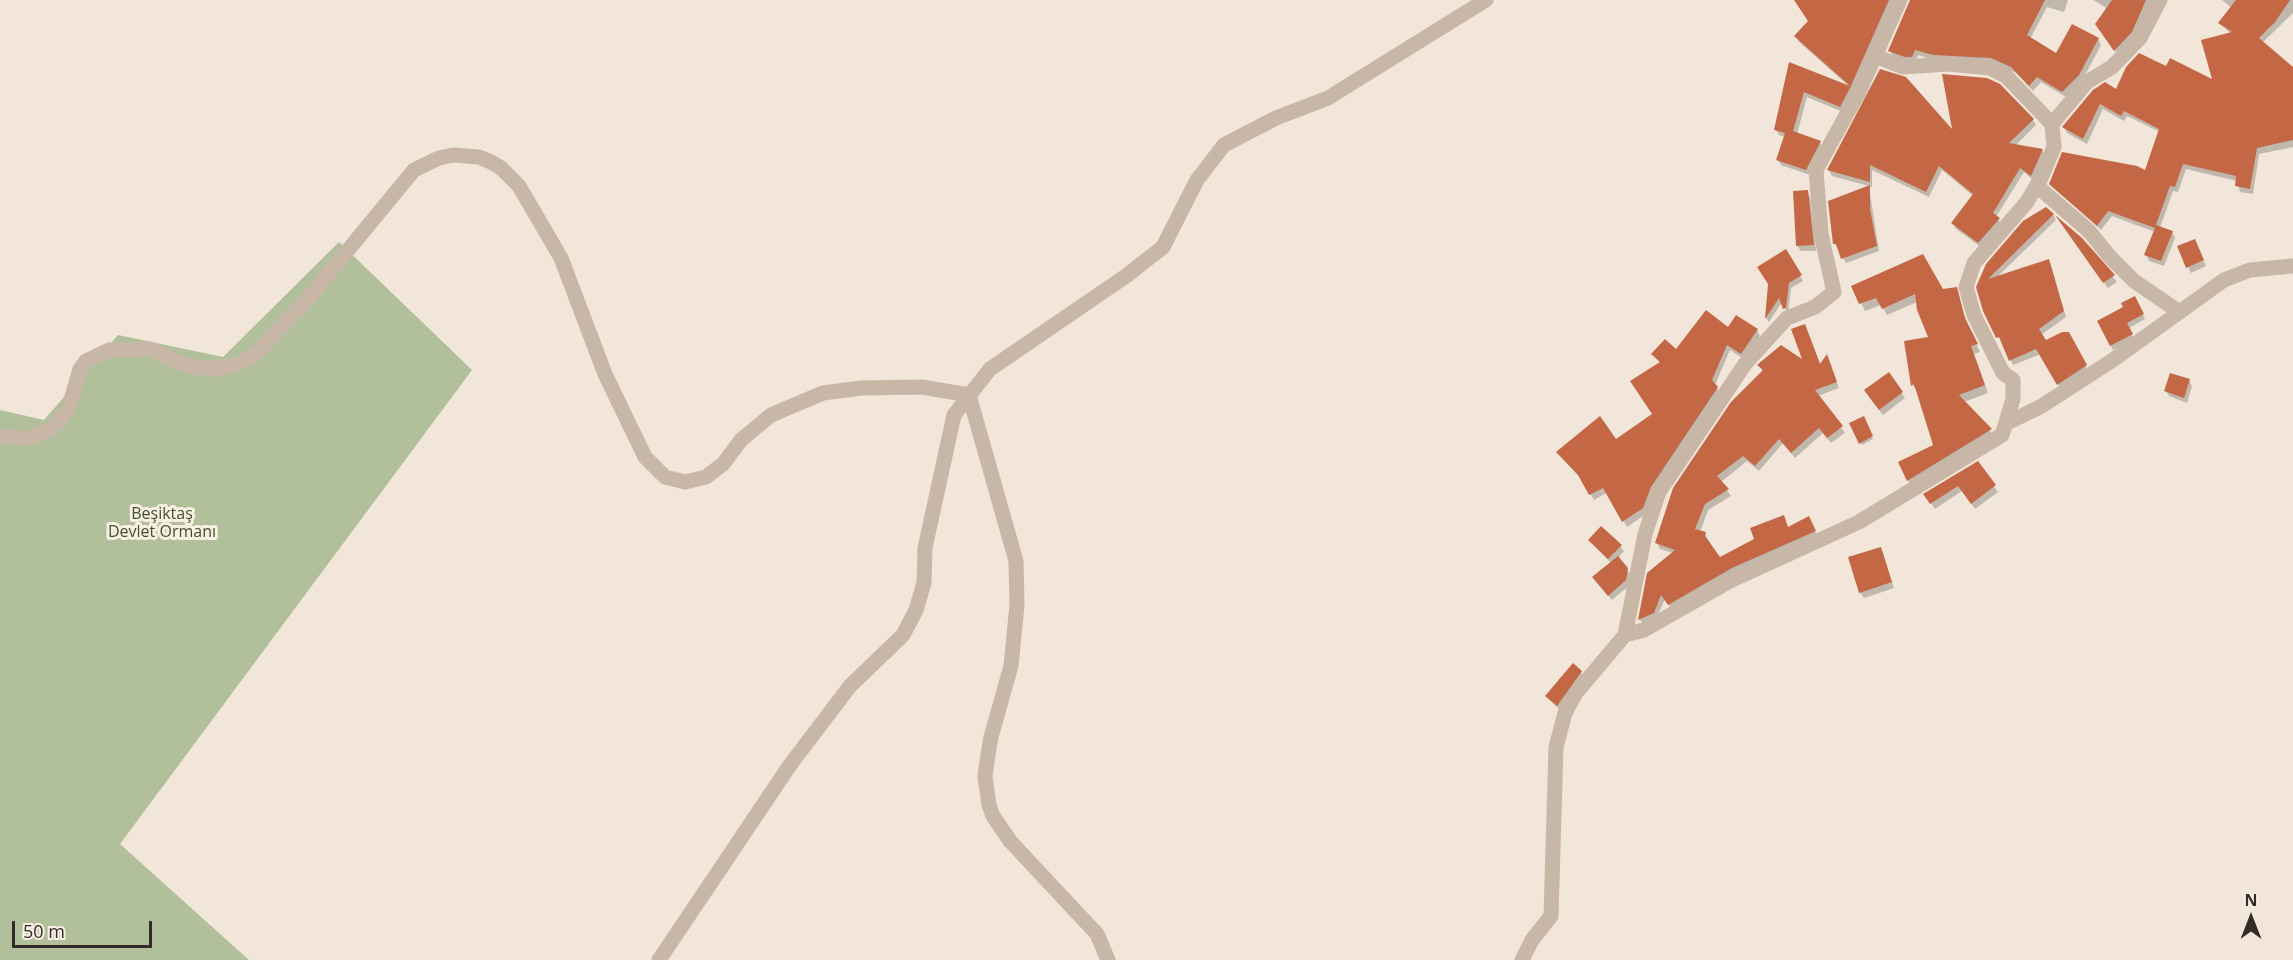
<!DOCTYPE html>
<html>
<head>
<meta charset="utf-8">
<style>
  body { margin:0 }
  #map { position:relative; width:2293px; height:960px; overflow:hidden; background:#f1e6d9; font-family:"Open Sans",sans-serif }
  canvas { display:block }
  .north { position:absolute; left:2221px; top:888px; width:60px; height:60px; -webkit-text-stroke:4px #f9f0e5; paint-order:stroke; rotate:0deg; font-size:16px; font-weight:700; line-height:24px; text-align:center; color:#342b26 }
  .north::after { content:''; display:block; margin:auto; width:21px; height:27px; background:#342b26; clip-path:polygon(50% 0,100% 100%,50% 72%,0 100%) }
  .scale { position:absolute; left:12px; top:921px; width:140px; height:27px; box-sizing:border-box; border:3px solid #342b26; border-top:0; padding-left:8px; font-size:18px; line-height:21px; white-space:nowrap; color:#342b26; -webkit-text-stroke:4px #f9f0e5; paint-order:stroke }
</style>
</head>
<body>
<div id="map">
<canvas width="2293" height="960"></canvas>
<div class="north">N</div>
<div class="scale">50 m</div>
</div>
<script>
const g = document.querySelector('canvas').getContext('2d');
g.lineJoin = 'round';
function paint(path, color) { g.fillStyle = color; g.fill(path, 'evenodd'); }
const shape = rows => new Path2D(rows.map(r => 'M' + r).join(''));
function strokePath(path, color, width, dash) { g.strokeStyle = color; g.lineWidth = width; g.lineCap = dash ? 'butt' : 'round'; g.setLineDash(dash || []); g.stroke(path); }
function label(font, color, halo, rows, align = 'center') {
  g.font = font + ' "Open Sans",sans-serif'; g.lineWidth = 6; g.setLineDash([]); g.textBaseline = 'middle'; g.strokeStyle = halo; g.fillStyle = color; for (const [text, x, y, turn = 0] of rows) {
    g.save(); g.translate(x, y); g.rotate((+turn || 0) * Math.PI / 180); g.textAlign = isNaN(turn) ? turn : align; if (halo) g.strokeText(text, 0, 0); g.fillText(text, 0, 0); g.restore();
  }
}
paint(shape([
  [339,242,472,370,120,844,249,960,0,960,0,410,44,420,118,335,223,357]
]), '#b1bf9a');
paint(shape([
  [1797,0,1896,0,1843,112,1807,97,1797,134,1820,143,1823,148,1810,175,1781,165,1778,160,1785,137,1779,135,1776,130,1791,64,1850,87,1799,42,1796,36,1809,21],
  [1911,0,2068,0,2064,12,2047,7,2030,39,2056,55,2098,39,2101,45,2082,81,2066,97,2041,82,2033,91,2016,73,1996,64,1937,61,1918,55,1915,62,1909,63,1893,56,1890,51],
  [2093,0,2153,0,2135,38,2118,55,2101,30,2108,9],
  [2222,0,2293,0,2293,13,2262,43,2293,69,2293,147,2259,154,2253,194,2240,192,2237,181,2186,169,2178,192,2173,191,2160,228,2172,232,2175,238,2164,266,2149,261,2146,255,2155,232,2112,216,2101,230,2051,183,2146,172,2160,132,2127,116,2124,121,2103,109,2087,144,2067,133,2064,127,2116,91,2166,68,2215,82,2231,34,2220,23,2232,8],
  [2033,120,2036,125,2015,146,2042,150,2045,156,2034,181,2024,172,1996,217,2002,225,1982,248,1956,229,1953,223,1973,196,1942,170,1929,197,1872,170,1872,187,1832,176,1829,170,1954,134],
  [1869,187,1879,251,1846,263,1835,244],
  [1807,191,1810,197,1816,251,1801,251,1797,246],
  [2053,214,2056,220,1997,277,2048,260,2051,266,2066,317,2041,335,2045,342,2068,333,2088,371,2061,389,2041,354,2013,365,2003,341,1998,337,1978,287],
  [2061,222,2081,239,2117,282,2108,288],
  [2197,247,2206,266,2191,273,2188,267],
  [1786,252,1803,281,1791,288,1788,313,1782,302,1769,322,1766,318,1770,284],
  [1853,287,1942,291,1956,289,1968,327,1980,352,1974,354,1988,393,1964,402,1995,437,1912,488,1900,463,1935,446,1918,392,1913,386,1906,342,1930,338,1917,302,1887,315,1881,305,1865,311],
  [2134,298,2145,319,2129,328,2134,339,2113,350,2099,322,2125,308],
  [1728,330,1757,330,1760,336,1744,359,1730,350,1715,385,1720,393,1646,514,1627,527,1608,492,1594,500,1583,481,1562,457,1616,441,1654,415,1660,363,1653,354,1677,351],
  [1808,332,1821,366,1829,362,1839,388,1818,396,1845,433,1831,443,1823,433,1795,458,1783,443,1759,471,1747,461,1721,482,1731,496,1708,510,1700,532,1705,534,1719,559,1808,518,1818,537,1672,610,1665,599,1656,619,1643,626,1640,619,1649,574,1673,553,1660,549,1657,543,1763,372,1759,365,1806,363],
  [1888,374,1905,398,1883,415,1869,397],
  [2189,381,2192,386,2187,403,2169,396,2166,391],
  [1863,418,1873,439,1862,445,1851,424],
  [1977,463,1998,492,1975,509,1962,491,1935,509,1929,500],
  [1590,541,1620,546,1624,551,1618,558,1631,575,1629,586,1612,600,1598,583,1611,563],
  [1883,554,1894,588,1864,598,1860,592],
  [1581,672,1584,678,1561,711,1547,697]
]), '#0003');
paint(shape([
  [1794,0,1889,0,1850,88,1840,107,1804,92,1793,131,1821,141,1806,170,1776,160,1785,133,1774,130,1789,62,1850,86,1794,36,1808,21],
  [1910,0,2045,0,2027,35,2056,53,2072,24,2099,38,2079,75,2062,92,2037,77,2029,86,2011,67,1991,58,1933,55,1915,50,1912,57,1905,57,1888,51],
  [2112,0,2146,0,2132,32,2114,51,2095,24],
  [2236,0,2290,0,2275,22,2259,38,2293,67,2293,140,2257,148,2250,189,2235,186,2236,176,2183,164,2175,187,2170,186,2156,225,2173,231,2161,261,2144,255,2155,228,2108,211,2097,226,2049,184,2062,152,2137,166,2145,170,2159,129,2124,111,2121,116,2100,104,2083,139,2062,127,2093,90,2105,82,2116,89,2126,67,2139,53,2166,66,2170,58,2212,79,2201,40,2232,32,2218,23],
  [1880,69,1906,77,1952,129,1942,74,1987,78,2000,84,2034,119,2009,143,2043,149,2032,174,2031,176,2020,168,1993,213,2000,218,1978,243,1951,223,1973,194,1939,166,1926,192,1870,165,1870,182,1827,170],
  [1870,185,1870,209,1877,246,1841,259,1836,244,1833,244,1828,201],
  [1808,190,1814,245,1796,246,1793,191],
  [2046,207,2054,214,1988,279,2049,259,2064,311,2039,329,2046,340,2062,332,2069,332,2087,365,2057,385,2036,349,2009,361,1999,337,1996,338,1983,311,1976,287,1986,264,2023,221],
  [2055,215,2082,238,2115,275,2103,283],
  [2195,239,2204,260,2186,268,2177,246],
  [1786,249,1802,275,1789,283,1786,308,1783,309,1779,298,1765,319,1768,284,1757,267],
  [1923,254,1943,289,1957,287,1965,318,1978,344,1971,346,1985,385,1959,395,1992,429,1907,481,1898,462,1933,445,1914,384,1911,386,1904,341,1928,337,1917,310,1915,294,1882,309,1876,298,1859,304,1851,286],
  [2135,296,2144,314,2127,323,2133,334,2110,346,2097,321,2123,307,2121,303],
  [1706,310,1728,327,1736,315,1758,329,1741,354,1727,345,1712,380,1718,387,1651,487,1643,508,1622,522,1603,488,1589,495,1578,475,1556,452,1600,416,1616,439,1652,414,1630,381,1660,362,1651,354,1665,339,1676,349],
  [1805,324,1820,364,1827,354,1837,382,1815,390,1843,426,1827,438,1819,428,1791,453,1779,439,1755,466,1743,456,1717,476,1729,489,1705,504,1695,529,1706,532,1705,536,1720,557,1754,539,1750,528,1784,515,1788,527,1809,516,1816,531,1732,568,1668,605,1661,595,1654,613,1638,620,1647,573,1675,550,1655,543,1673,488,1731,402,1763,370,1757,365,1781,345,1802,359,1791,329],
  [1889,372,1903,392,1879,410,1864,390],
  [2170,373,2190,379,2184,398,2164,391],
  [1864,416,1873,436,1859,444,1849,423],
  [1978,461,1996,485,1971,504,1958,486,1930,504,1923,494],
  [1601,526,1622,545,1608,559,1588,540],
  [1881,547,1892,582,1859,593,1848,557],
  [1618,556,1628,568,1626,580,1608,596,1592,577],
  [1573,663,1582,671,1557,706,1545,696]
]), '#c36745');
strokePath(shape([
  [1875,56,1903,67,1948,64,1990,68,2006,76,2052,124],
  [2037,186,2089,231,2110,257,2134,281,2178,311],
  [2007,423,2040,407,2113,360,2224,280,2250,270,2293,266],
  [0,436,26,439,51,429,68,410,80,369,86,361,109,350,151,349,185,365,210,369,235,365,246,360,257,353,311,295,414,170,439,158,453,155,479,157,491,162,501,168,519,186,561,258,605,374,645,457,665,477,685,482,706,477,723,464,741,440,771,415,823,393,861,388,922,387,969,395,1016,561,1017,605,1011,666,991,737,987,761,985,777,989,805,993,816,1010,841,1097,934,1108,960],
  [1625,635,1644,630,1730,581,1859,522,2002,435,2013,399,2013,380,2003,373,1974,315,1966,287,1974,263,2027,202,2041,178,2054,147,2052,124,2087,82,2112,67,2140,38,2160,0],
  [659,960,790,765,850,686,903,635,916,610,924,583,925,548,954,415,990,369,1126,276,1163,247,1197,180,1224,145,1276,118,1328,98,1486,0],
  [1522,960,1532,940,1551,916,1556,747,1565,713,1576,693,1625,635,1645,534,1659,492,1745,364,1787,318,1815,307,1834,292,1821,234,1816,170,1859,92,1900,0]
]), '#c8b6a6', 15);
label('16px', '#42522b', '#f9f0e5', [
  ["Beşiktaş",162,514],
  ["Devlet Ormanı",162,532]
]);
</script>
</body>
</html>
